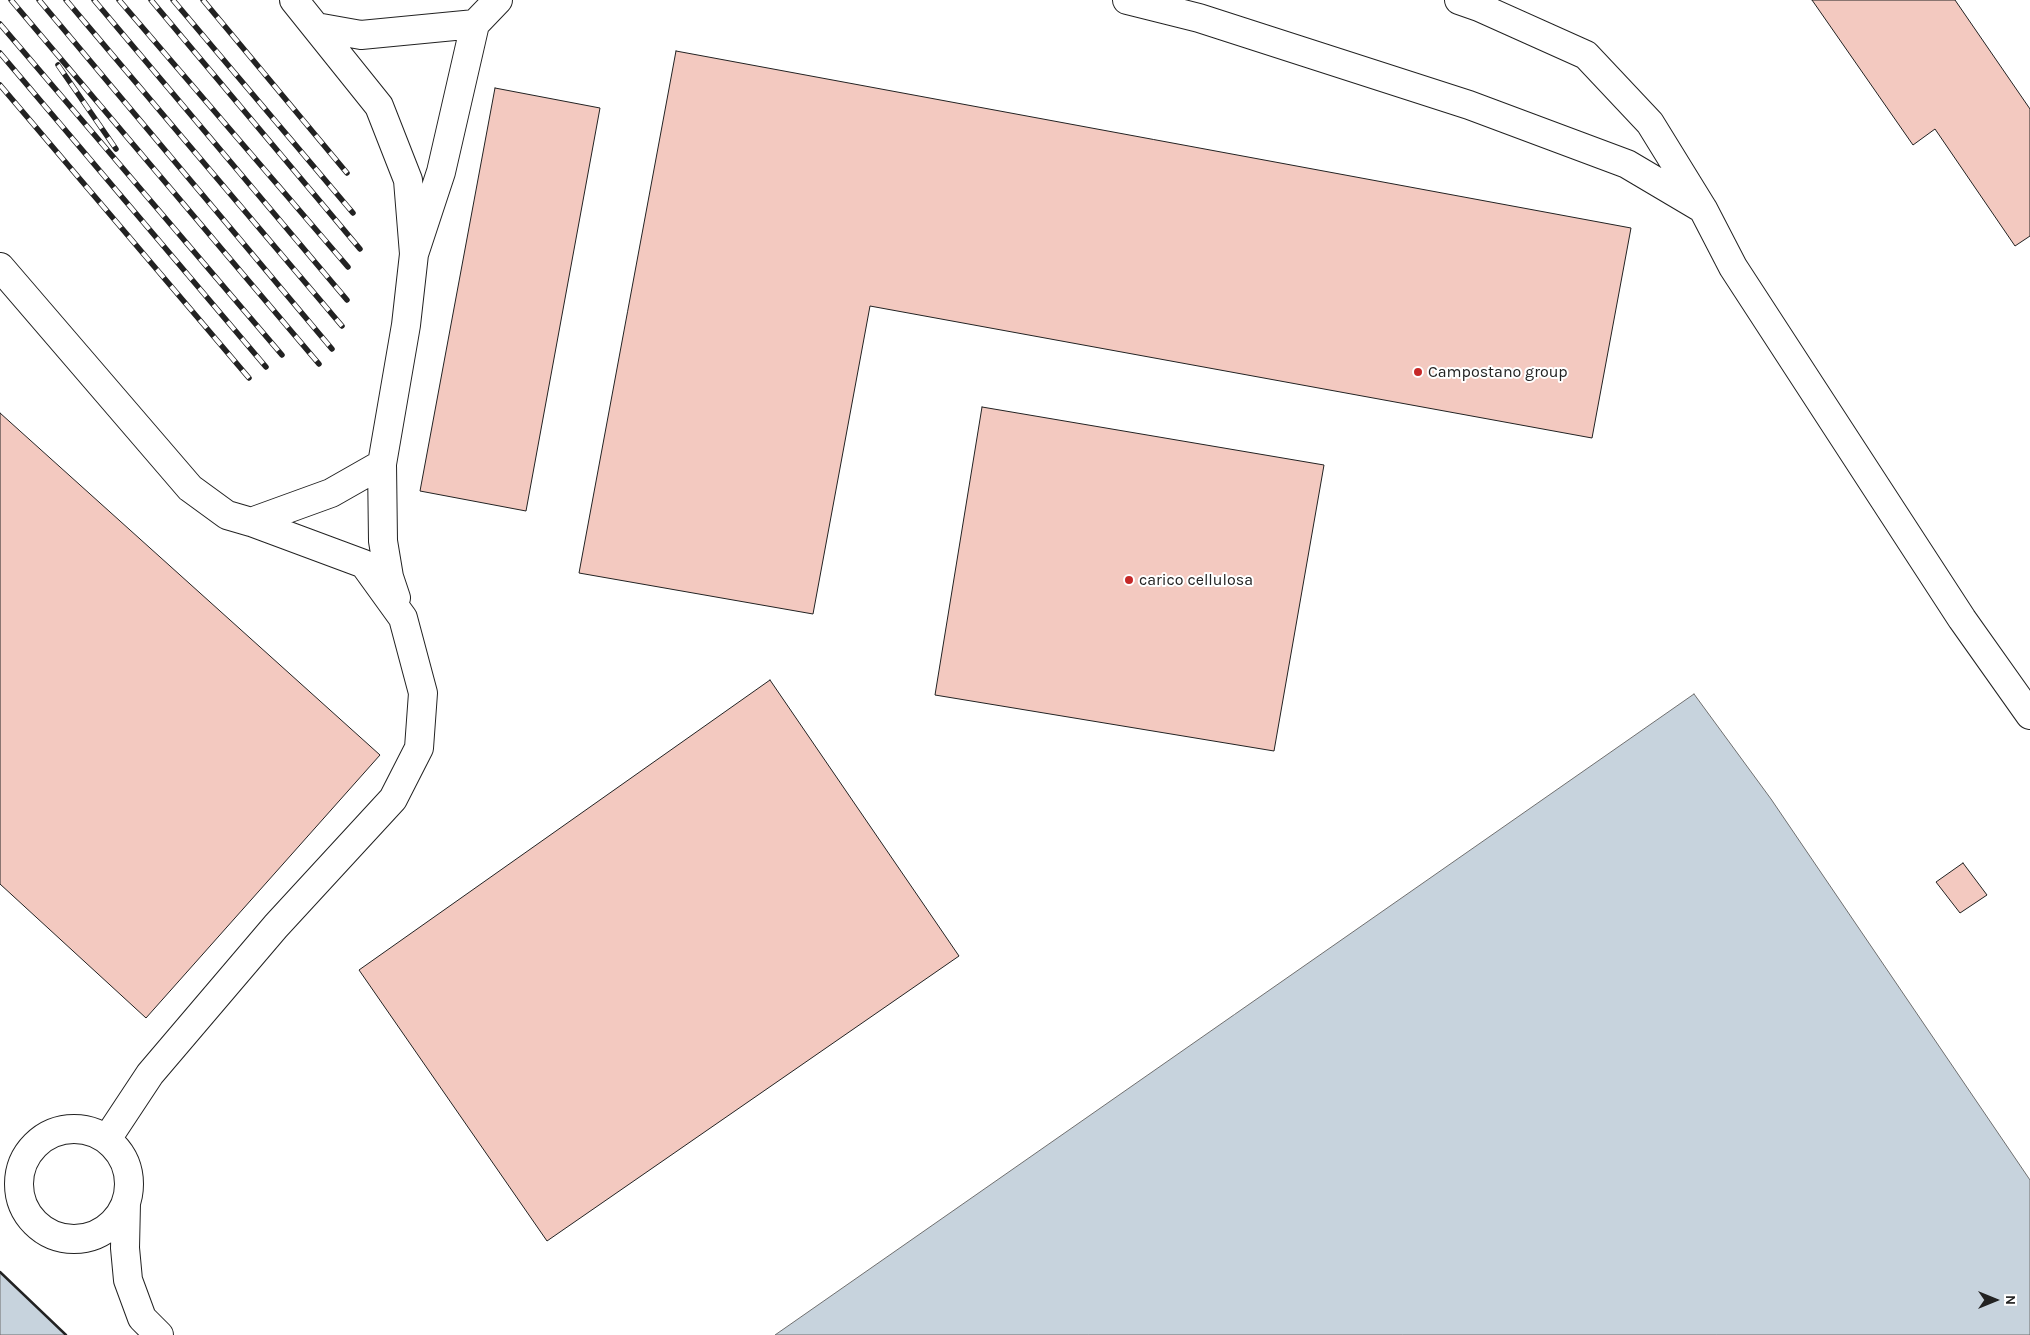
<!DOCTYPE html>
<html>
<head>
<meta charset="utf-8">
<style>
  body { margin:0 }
  #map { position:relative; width:2030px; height:1335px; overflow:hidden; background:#fff; font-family:Karla,sans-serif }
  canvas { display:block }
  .north { position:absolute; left:1970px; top:1275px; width:50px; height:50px; -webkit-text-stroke:4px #fff; paint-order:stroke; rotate:90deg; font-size:14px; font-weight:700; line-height:20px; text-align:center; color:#222 }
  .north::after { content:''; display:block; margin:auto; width:18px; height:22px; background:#222; clip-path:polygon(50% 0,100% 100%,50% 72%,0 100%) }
</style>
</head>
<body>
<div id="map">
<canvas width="2030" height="1335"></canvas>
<div class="north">N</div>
</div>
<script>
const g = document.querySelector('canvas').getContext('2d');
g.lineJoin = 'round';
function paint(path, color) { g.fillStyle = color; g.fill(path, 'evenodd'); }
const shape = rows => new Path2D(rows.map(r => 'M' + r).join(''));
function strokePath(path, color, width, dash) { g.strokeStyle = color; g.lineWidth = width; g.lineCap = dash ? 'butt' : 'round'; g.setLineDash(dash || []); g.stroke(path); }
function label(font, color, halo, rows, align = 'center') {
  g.font = font + ' Karla,sans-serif'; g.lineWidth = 4; g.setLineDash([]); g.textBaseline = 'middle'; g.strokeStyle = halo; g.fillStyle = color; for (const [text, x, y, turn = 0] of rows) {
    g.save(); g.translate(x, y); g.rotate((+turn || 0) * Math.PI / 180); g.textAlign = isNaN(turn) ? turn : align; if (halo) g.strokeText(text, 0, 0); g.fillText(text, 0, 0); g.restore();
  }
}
const water = shape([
  [1694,694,1771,799,2030,1180,2030,1335,775,1335,1694,694],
  [0,1272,66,1335,0,1335,0,1272]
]);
paint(water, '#c7d3dd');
strokePath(water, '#6f6f6f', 1);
const building = shape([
  [1812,0,1955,0,2030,109,2030,236,2015,246,1935,129,1913,145,1812,0],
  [676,51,1631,228,1592,438,870,306,813,614,579,573,676,51],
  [495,88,600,108,526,511,420,491,495,88],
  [982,407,1324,465,1274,751,935,695,982,407],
  [0,413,380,755,146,1018,0,884,0,413],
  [770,680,959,956,547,1241,359,970,770,680],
  [1963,863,1987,895,1960,913,1936,882,1963,863]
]);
paint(building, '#f3c9c0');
strokePath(building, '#222', 1);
const minor = shape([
  [294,0,379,106,408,180,414,254,441,172,475,24],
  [1127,0,1199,18,1469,105,1627,164,1703,209,1650,123,1586,55,1479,7,1459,0],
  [316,27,361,35,475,24,498,0],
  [1703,209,1733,267,1962,619,2030,715],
  [0,267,190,488,227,515,251,522],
  [382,464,383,541,389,577,396,598],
  '19 1184a55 55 0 1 1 110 0a55 55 0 1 1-110 0Z',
  [107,1139,150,1074,276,926,393,799,419,748,423,693,403,618,364,564,251,522,331,493,382,464,406,325,414,254],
  [126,1203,125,1248,128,1280,142,1318,159,1335]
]);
strokePath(minor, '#222', 30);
strokePath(minor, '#fff', 28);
const rail = shape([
  [11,0,319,364],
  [39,0,332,349],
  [66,0,342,326],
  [94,0,347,300],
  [119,0,348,267],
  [151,0,360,249],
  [173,0,353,213],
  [203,0,347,173],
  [0,24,282,355],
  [0,53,266,367],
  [58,65,116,149],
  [0,85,249,378]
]);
strokePath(rail, '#222', 5.5);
strokePath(rail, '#fff', 4, [11]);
strokePath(shape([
  [0,1272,66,1335]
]), '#222', 2.5);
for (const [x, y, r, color] of [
  [1418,372,5,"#c62828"],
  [1129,580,5,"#c62828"]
]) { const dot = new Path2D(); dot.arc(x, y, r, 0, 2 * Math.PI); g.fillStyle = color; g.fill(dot); strokePath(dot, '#fff', 2); }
label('16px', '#222', '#fff', [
  ["Campostano group",1428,372],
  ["carico cellulosa",1139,580]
], 'left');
</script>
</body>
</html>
